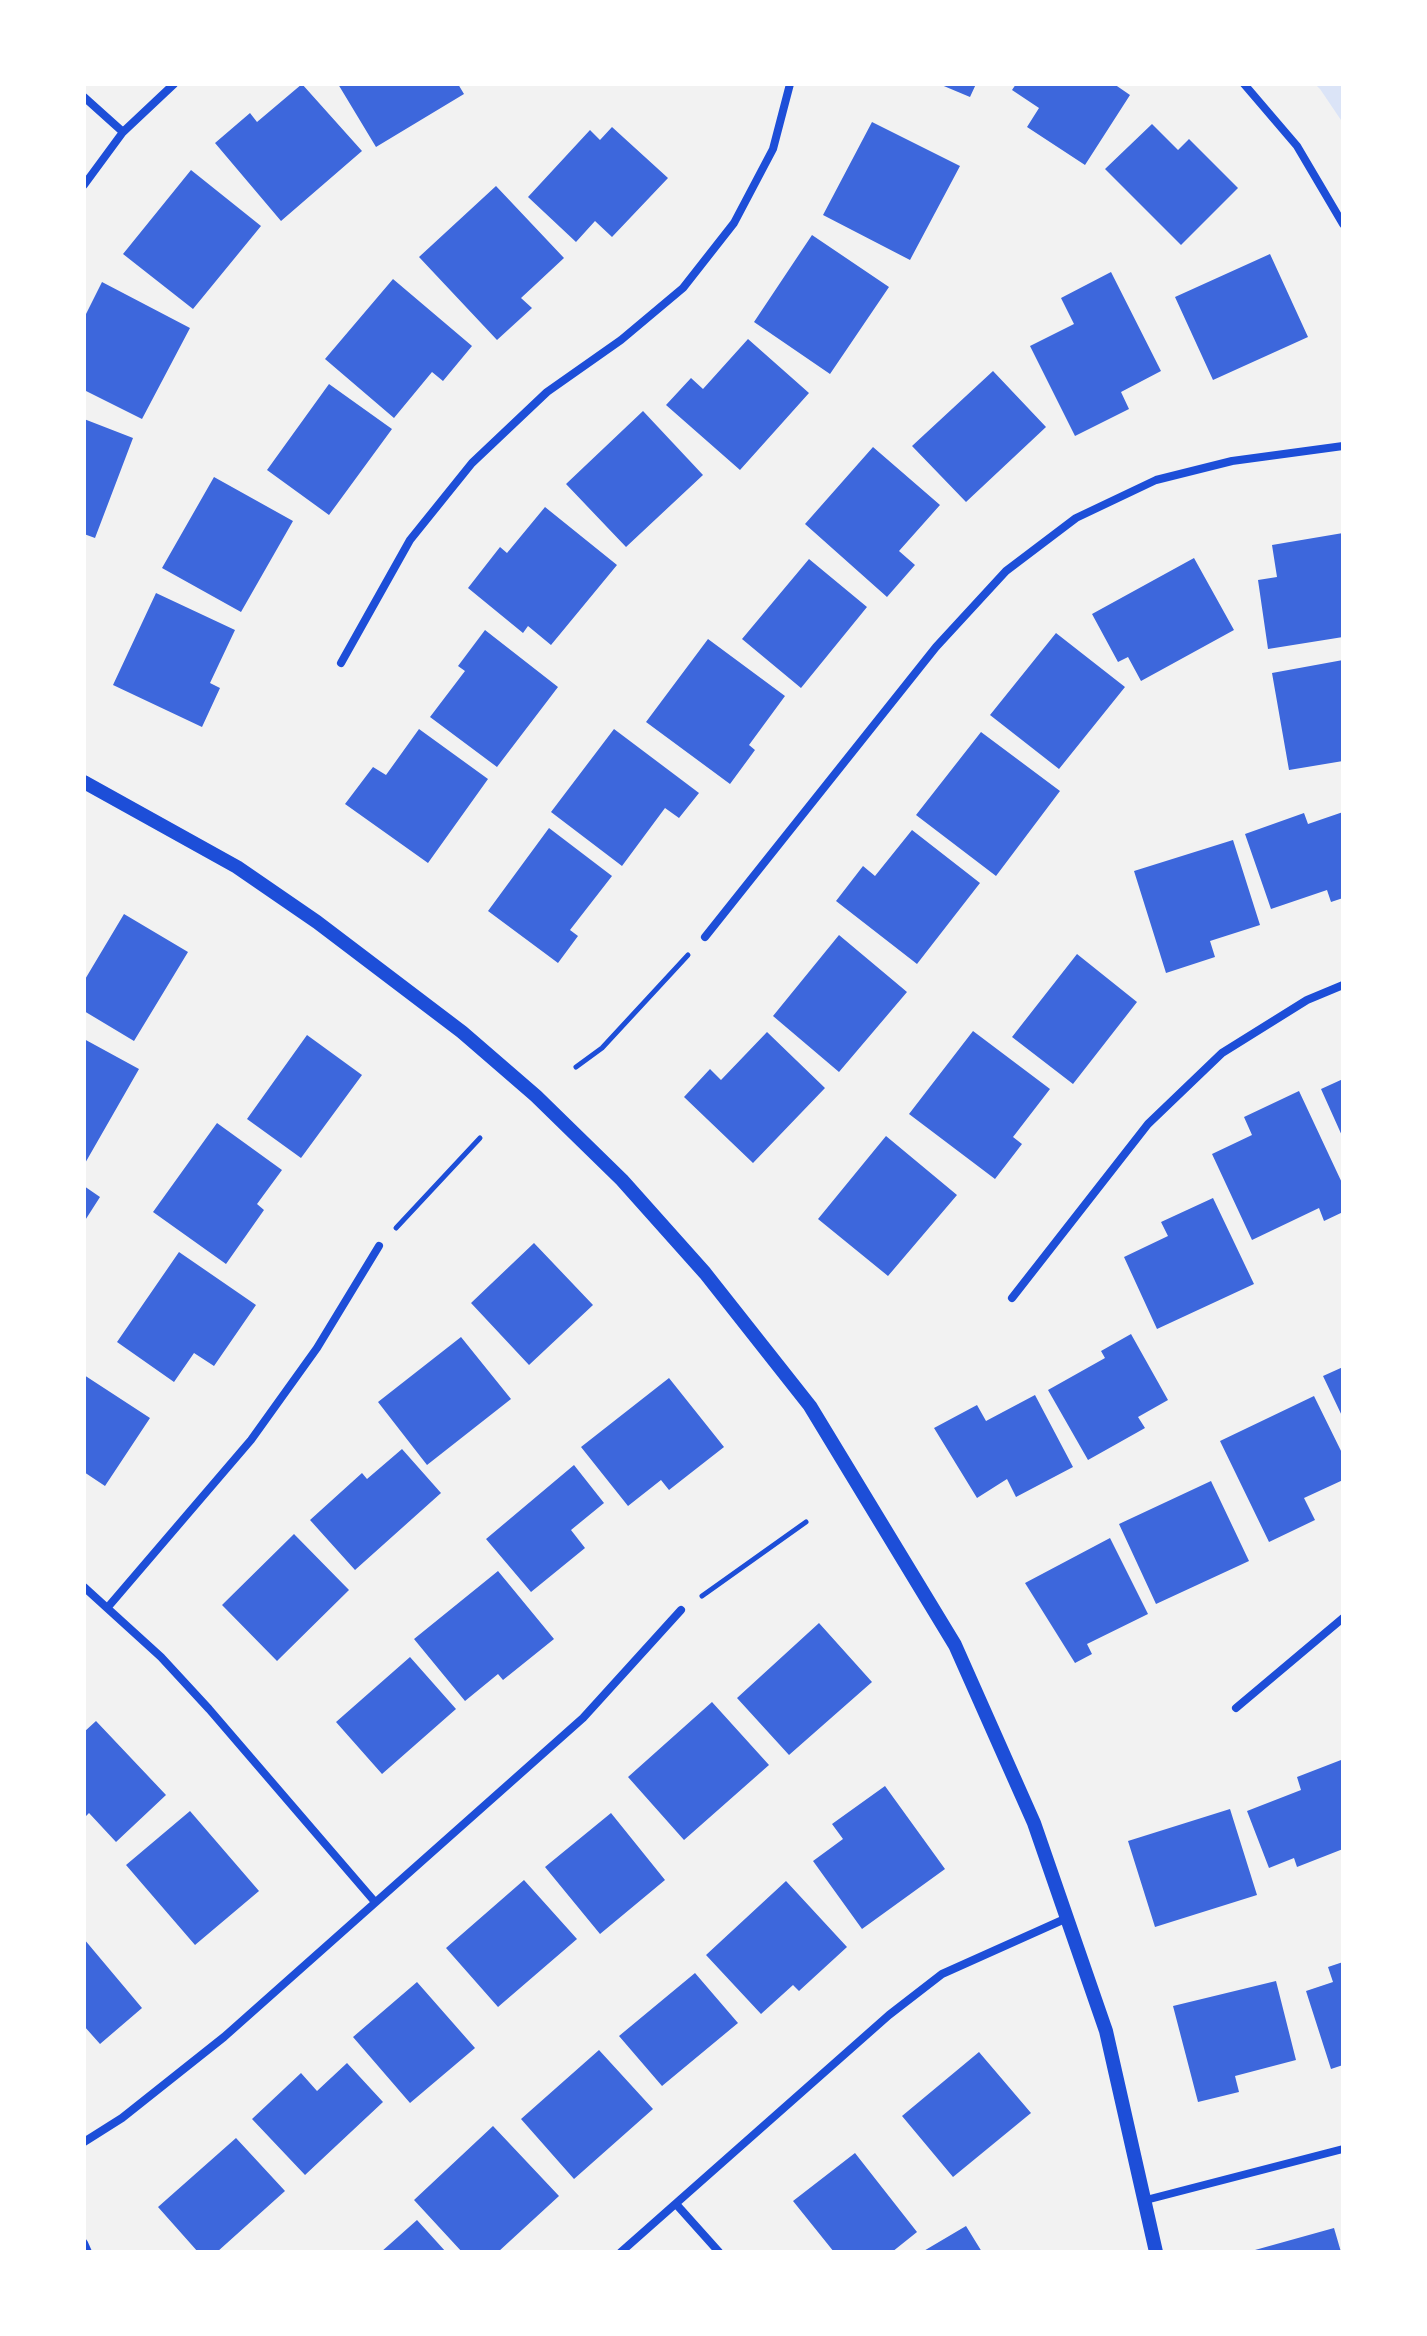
<!DOCTYPE html>
<html>
<head>
<meta charset="utf-8">
<style>
  body { margin:0 }
  #map { position:relative; width:1427px; height:2336px; overflow:hidden; background:#f2f2f2; font-family:Inter,sans-serif }
  canvas { display:block }
  .frame { position:absolute; inset:0; border:86px solid #fff; pointer-events:none }
</style>
</head>
<body>
<div id="map">
<canvas width="1427" height="2336"></canvas>
<div class="frame"></div>
</div>
<script>
const g = document.querySelector('canvas').getContext('2d');
g.lineJoin = 'round';
function paint(path, color) { g.fillStyle = color; g.fill(path, 'evenodd'); }
const shape = rows => new Path2D(rows.map(r => 'M' + r).join(''));
function strokePath(path, color, width, dash) { g.strokeStyle = color; g.lineWidth = width; g.lineCap = dash ? 'butt' : 'round'; g.setLineDash(dash || []); g.stroke(path); }
paint(shape([
  [1315,84,1343,84,1343,123,1320,89]
]), '#dbe4f7');
paint(shape([
  [302,84,362,151,281,221,215,143,250,113,257,122],
  [338,84,458,84,464,94,376,147],
  [939,84,976,84,970,97],
  [1016,84,1114,84,1130,95,1085,165,1027,127,1039,108,1012,90],
  [872,122,960,166,910,260,823,215],
  [1152,124,1178,150,1189,139,1238,188,1181,245,1105,169],
  [612,127,668,178,612,237,595,221,576,242,528,197,590,130,600,140],
  [191,170,261,226,193,309,123,254],
  [496,186,564,258,521,298,532,308,497,340,419,257],
  [812,235,889,287,830,374,754,322],
  [1270,254,1308,337,1213,380,1175,297],
  [1111,272,1161,371,1121,392,1129,409,1075,436,1030,346,1074,324,1061,298],
  [393,279,472,346,443,381,432,372,394,418,325,359],
  [102,282,190,328,142,419,84,390,84,318],
  [748,339,809,393,740,470,666,405,691,378,703,389],
  [993,371,1046,427,966,502,912,446],
  [329,384,392,429,329,515,267,470],
  [643,411,703,475,626,547,566,484],
  [84,419,133,438,95,538,84,534],
  [873,447,940,505,899,551,915,565,887,597,805,524],
  [214,477,293,521,241,612,162,568],
  [545,507,617,565,551,645,528,626,523,633,468,588,500,547,507,553],
  [1343,533,1343,637,1268,649,1258,580,1277,577,1272,545],
  [1194,558,1234,630,1141,681,1128,657,1118,662,1092,614],
  [809,559,867,607,801,688,742,639],
  [156,593,235,630,210,683,220,688,202,727,113,685],
  [485,630,558,687,497,767,430,717,465,671,458,666],
  [1056,633,1125,687,1059,769,990,715],
  [708,639,785,696,749,745,755,750,730,784,646,722],
  [1343,660,1343,761,1289,770,1272,673],
  [419,729,488,779,428,863,345,804,373,767,386,775],
  [614,729,699,793,679,818,665,808,622,866,551,812],
  [981,732,1060,791,996,876,916,815],
  [1343,812,1343,898,1331,902,1327,890,1271,909,1245,834,1304,813,1308,824],
  [549,828,612,876,570,930,578,936,558,963,488,911],
  [912,830,980,883,917,964,836,901,863,866,875,876],
  [1233,840,1260,925,1210,941,1215,957,1166,973,1134,871],
  [124,914,188,952,134,1041,84,1011,84,981],
  [839,935,907,992,839,1072,773,1016],
  [1077,954,1137,1002,1073,1084,1012,1037],
  [973,1031,1050,1089,1013,1137,1022,1144,995,1179,909,1114],
  [767,1032,825,1088,753,1163,684,1097,710,1069,721,1080],
  [307,1035,362,1075,301,1158,247,1119],
  [84,1039,139,1069,84,1165],
  [1343,1079,1343,1138,1321,1089],
  [1299,1091,1343,1185,1343,1212,1324,1221,1319,1208,1252,1240,1212,1154,1252,1135,1244,1117],
  [217,1123,282,1170,257,1204,264,1210,226,1264,153,1212],
  [886,1136,957,1195,888,1276,818,1219],
  [84,1186,100,1197,84,1222],
  [1213,1198,1254,1284,1157,1329,1124,1257,1168,1236,1161,1222],
  [534,1243,593,1305,529,1365,471,1303],
  [179,1252,256,1305,214,1366,194,1353,174,1382,117,1342],
  [1131,1334,1168,1400,1138,1417,1145,1428,1088,1460,1048,1390,1105,1358,1101,1351],
  [461,1337,511,1399,427,1465,378,1402],
  [1343,1367,1343,1418,1323,1376],
  [84,1375,150,1418,105,1486,84,1472],
  [669,1378,724,1447,669,1490,661,1480,628,1506,581,1447],
  [1035,1395,1073,1467,1016,1497,1007,1479,977,1498,934,1428,977,1405,986,1421],
  [1314,1396,1343,1455,1343,1480,1304,1498,1315,1520,1269,1542,1220,1441],
  [402,1449,441,1493,355,1570,310,1520,362,1473,367,1479],
  [574,1465,604,1503,571,1530,585,1548,531,1592,486,1539],
  [1211,1481,1249,1561,1156,1604,1119,1524],
  [294,1534,349,1590,277,1661,222,1605],
  [1110,1538,1148,1614,1087,1644,1092,1654,1075,1663,1025,1583],
  [498,1571,554,1639,503,1680,498,1674,465,1701,414,1639],
  [819,1623,872,1682,789,1755,737,1698],
  [410,1657,456,1709,382,1774,336,1722],
  [712,1702,769,1765,684,1840,628,1777],
  [96,1721,166,1795,116,1842,89,1813,84,1818,84,1732],
  [1341,1760,1343,1849,1297,1867,1294,1858,1269,1868,1247,1811,1301,1790,1297,1777],
  [885,1786,945,1869,862,1929,813,1861,843,1839,832,1824],
  [1230,1809,1257,1895,1155,1927,1128,1841],
  [190,1811,259,1891,195,1945,126,1865],
  [611,1813,665,1880,600,1934,545,1867],
  [524,1880,577,1939,498,2007,446,1948],
  [786,1881,847,1947,799,1991,793,1985,761,2014,706,1955],
  [84,1939,142,2008,100,2044,84,2026],
  [1343,1962,1343,2065,1331,2069,1306,1991,1333,1982,1328,1967],
  [695,1973,738,2023,662,2086,619,2036],
  [1276,1981,1296,2060,1235,2076,1239,2092,1198,2102,1173,2006],
  [417,1982,475,2048,410,2103,353,2037],
  [599,2050,653,2109,574,2179,521,2119],
  [979,2052,1031,2113,953,2177,902,2116],
  [347,2063,383,2102,305,2175,252,2119,301,2073,317,2091],
  [493,2126,559,2196,498,2252,462,2252,414,2200],
  [236,2138,285,2191,217,2252,198,2252,158,2207],
  [855,2153,917,2232,892,2252,834,2252,793,2201],
  [417,2220,446,2252,381,2252],
  [966,2226,982,2252,922,2252],
  [1334,2228,1341,2252,1256,2252,1255,2250]
]), '#3d67dc');
strokePath(shape([
  [576,1067,602,1048,688,955],
  [396,1228,480,1138],
  [702,1596,806,1522]
]), '#1d4ed8', 5);
strokePath(shape([
  [1244,84,1297,146,1343,224],
  [84,97,123,132],
  [84,185,123,132,174,84],
  [341,663,410,540,472,463,547,392,621,340,683,288,734,223,773,149,790,84],
  [705,937,936,647,1006,571,1076,518,1156,480,1232,461,1343,446],
  [1012,1298,1148,1124,1222,1053,1307,1000,1343,985],
  [84,1587,161,1657,209,1709,375,1902],
  [108,1607,251,1440,317,1348,379,1246],
  [1236,1708,1343,1618],
  [84,2142,122,2118,224,2037,583,1718,681,1610],
  [1146,2200,1343,2149],
  [676,2204,719,2252],
  [84,2243,88,2252],
  [621,2252,889,2015,942,1974,1067,1918]
]), '#1d4ed8', 8);
strokePath(shape([
  [84,782,237,867,317,922,462,1032,536,1096,622,1180,705,1273,810,1406,955,1645,1034,1823,1106,2031,1156,2252]
]), '#1d4ed8', 14);
</script>
</body>
</html>
